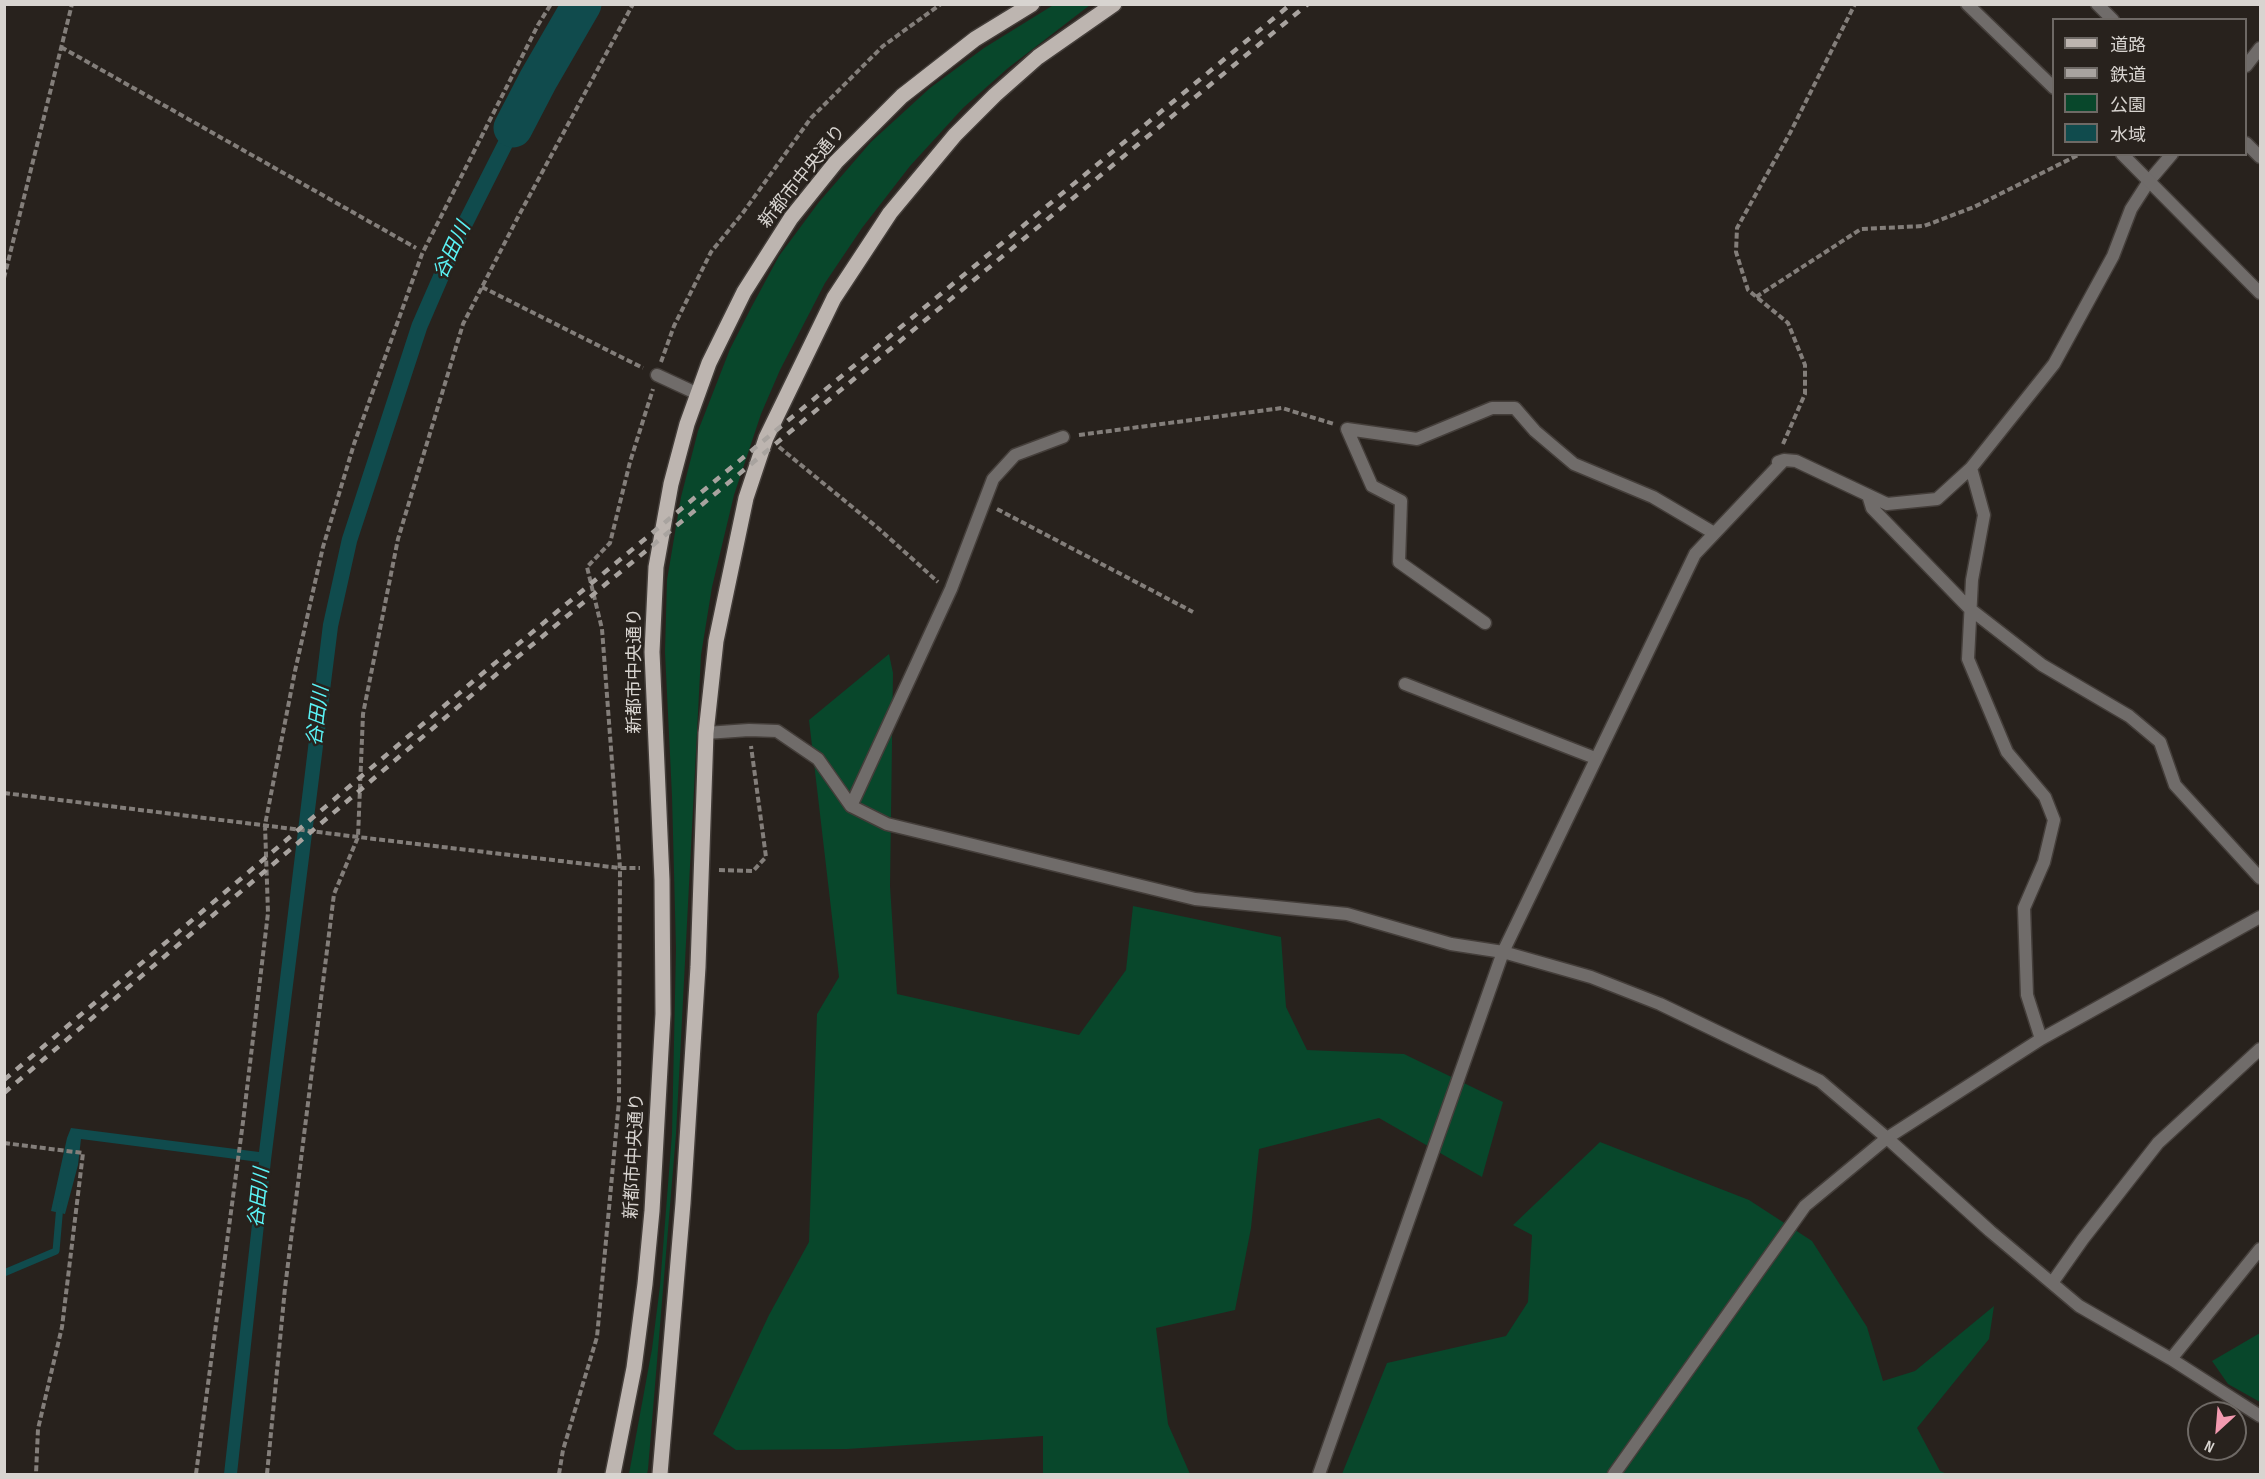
<!DOCTYPE html>
<html>
<head>
<meta charset="utf-8">
<style>
  body { margin:0 }
  #map { position:relative; width:2265px; height:1479px; overflow:hidden; background:#28221d; font-family:"Sofia Sans Condensed","Noto Sans JP",sans-serif }
  canvas { display:block }
  .frame { position:absolute; inset:0; border:6px solid #d8d4d0; pointer-events:none }
  .legend { position:absolute; left:2052px; top:18px; width:195px; height:138px; box-sizing:border-box; background:#28221d; border:2px solid #6e6965; margin:0; padding:8px 10px; list-style:none; font-size:18px; color:#d8d4d0 }
  .legend li { display:flex; align-items:center; gap:12px; height:30px }
  .legend b { width:30px; border:2px solid #6e6965 }
  .north { position:absolute; left:2187px; top:1401px; width:60px; height:60px; box-sizing:border-box; background:#28221d; border:2px solid #6e6965; border-radius:50%; rotate:206deg; font-size:16px; font-weight:700; line-height:24px; text-align:center; color:#d8d4d0 }
  .north::after { content:''; display:block; margin:auto; width:21px; height:27px; background:#f29ab0; clip-path:polygon(50% 0,100% 100%,50% 72%,0 100%) }
</style>
</head>
<body>
<div id="map">
<canvas width="2265" height="1479"></canvas>
<div class="frame"></div>
<ul class="legend">
<li><b style="height:8px;background:#bdb5b0"></b>道路</li>
<li><b style="height:8px;background:#a8a39f"></b>鉄道</li>
<li><b style="height:16px;background:#08472b"></b>公園</li>
<li><b style="height:16px;background:#104b4d"></b>水域</li>
</ul>
<div class="north">N</div>
</div>
<script>
const g = document.querySelector('canvas').getContext('2d');
g.lineJoin = 'round';
function paint(path, color) { g.fillStyle = color; g.fill(path, 'evenodd'); }
const shape = rows => new Path2D(rows.map(r => 'M' + r).join(''));
function strokePath(path, color, width, dash) { g.strokeStyle = color; g.lineWidth = width; g.lineCap = dash ? 'butt' : 'round'; g.setLineDash(dash || []); g.stroke(path); }
function label(font, color, halo, rows, align = 'center') {
  g.font = font + ' "Sofia Sans Condensed","Noto Sans JP",sans-serif'; g.lineWidth = 5; g.setLineDash([]); g.textBaseline = 'middle'; g.strokeStyle = halo; g.fillStyle = color; for (const [text, x, y, turn = 0] of rows) {
    g.save(); g.translate(x, y); g.rotate((+turn || 0) * Math.PI / 180); g.textAlign = isNaN(turn) ? turn : align; if (halo) g.strokeText(text, 0, 0); g.fillText(text, 0, 0); g.restore();
  }
}
paint(shape([
  [1055,4,1090,5,1008,68,963,108,910,166,862,228,825,283,780,370,761,414,734,495,712,587,701,655,676,1134,648,1469,647,1474,629,1474,652,1349,660,1286,672,1134,676,949,672,796,665,652,667,580,681,497,698,431,730,349,752,306,779,256,819,202,871,142,930,88,984,48],
  [889,654,893,673,890,886,897,994,1079,1035,1126,970,1133,906,1281,937,1286,1007,1307,1050,1404,1054,1503,1102,1482,1177,1379,1118,1259,1149,1251,1228,1235,1310,1156,1328,1168,1424,1190,1474,1043,1474,1043,1436,847,1449,736,1450,713,1434,769,1315,809,1242,817,1014,839,977,809,720],
  [1600,1142,1749,1200,1812,1241,1867,1327,1883,1381,1915,1371,1994,1306,1989,1339,1917,1428,1940,1471,1947,1474,1342,1474,1387,1363,1506,1336,1528,1302,1532,1235,1513,1225],
  [2260,1333,2260,1402,2228,1384,2212,1361]
]), '#08472b');
paint(shape([
  [531,76,544,84,465,241,427,329,357,542,338,627,271,1160,237,1474,224,1474,259,1162,81,1139,78,1165,65,1214,51,1211,67,1138,71,1128,259,1152,323,624,342,538,412,323,451,234]
]), '#104b4d');
strokePath(shape([
  [4,1273,56,1251,60,1205]
]), '#104b4d', 7);
strokePath(shape([
  [513,128,538,80,582,4]
]), '#104b4d', 39);
const service = shape([
  [1485,623,1399,562,1401,501,1372,486,1347,429,1417,439,1492,408,1515,408,1535,431,1574,464,1653,497,1714,533],
  [1405,684,1595,758]
]);
const minor = shape([
  [2097,4,2113,20],
  [2246,66,2260,48],
  [2246,143,2260,157],
  [657,375,698,394],
  [1778,462,1784,460,1796,461,1887,504,1937,499,1971,468,2054,364,2113,256,2131,209,2149,181,2172,154],
  [1971,468,1984,515,1972,580,1968,659,2007,752,2045,797,2054,820,2044,862,2024,908,2027,995,2041,1039],
  [1868,495,1872,508,1970,609,2042,665,2129,716,2160,742,2175,785,2260,878],
  [706,733,749,730,777,731,818,759,851,806,887,824,1195,899,1347,914,1451,944,1503,952,1591,977,1660,1004,1820,1081,1887,1138,1990,1231,2079,1306,2171,1359,2260,1416],
  [851,806,951,589,993,479,1015,455,1063,437],
  [2052,1283,2083,1239,2158,1143,2260,1049],
  [2171,1359,2260,1249],
  [1319,1474,1503,952,1695,554,1784,460],
  [1614,1474,1805,1206,1887,1138,2041,1039,2260,917]
]);
const tertiary = shape([
  [1967,4,2054,88],
  [2122,154,2260,293]
]);
const primary = shape([
  [613,1474,634,1368,645,1284,652,1211,663,1014,662,880,652,652,656,567,671,484,687,424,709,363,744,292,791,218,836,162,902,96,975,39,1032,4],
  [660,1474,683,1203,698,967,706,733,716,641,746,498,766,438,834,298,890,213,955,135,995,95,1038,57,1114,4]
]);
strokePath(service, '#443e3a', 15);
strokePath(minor, '#443e3a', 15);
strokePath(tertiary, '#443e3a', 15);
strokePath(primary, '#443e3a', 18);
strokePath(shape([
  [61,47,416,248],
  [4,278,72,4],
  [482,287,643,368],
  [1756,297,1861,229,1924,226,1974,207,2080,154],
  [661,362,674,326,711,252,742,214,811,118,883,46,941,4],
  [1079,435,1282,408,1334,424],
  [1783,444,1805,394,1805,365,1788,323,1748,290,1736,252,1737,228,1790,133,1855,4],
  [779,447,878,528,938,582],
  [997,509,1193,612],
  [4,793,358,837,620,868,640,868],
  [719,870,753,871,766,857,751,746],
  [4,1143,83,1153,62,1327,38,1429,36,1474],
  [196,1474,243,1122,268,913,265,825,295,671,323,547,354,444,422,254,538,25,551,4],
  [267,1474,285,1288,334,894,358,837,363,714,398,539,463,324,518,217,633,4],
  [559,1474,563,1450,597,1337,619,1101,620,868,602,629,587,567,610,543,630,462,653,389]
]), '#837e7a', 4, [6, 3]);
strokePath(service, '#706c6a', 12);
strokePath(minor, '#706c6a', 12);
strokePath(tertiary, '#706c6a', 12);
strokePath(primary, '#bdb5b0', 15);
strokePath(shape([
  [4,1080,477,678,1291,4],
  [4,1093,486,683,1308,4]
]), '#a8a39f', 4.5, [8, 8]);
label('18px', '#d8d4d0', '#28221d', [
  ["新都市中央通り",803,177,-51],
  ["新都市中央通り",635,671,-90],
  ["新都市中央通り",635,1156,-87]
]);
label('italic 20px', '#5af2f5', '#28221d', [
  ["谷田川",453,251,-65],
  ["谷田川",319,716,-83],
  ["谷田川",260,1198,-84]
]);
</script>
</body>
</html>
